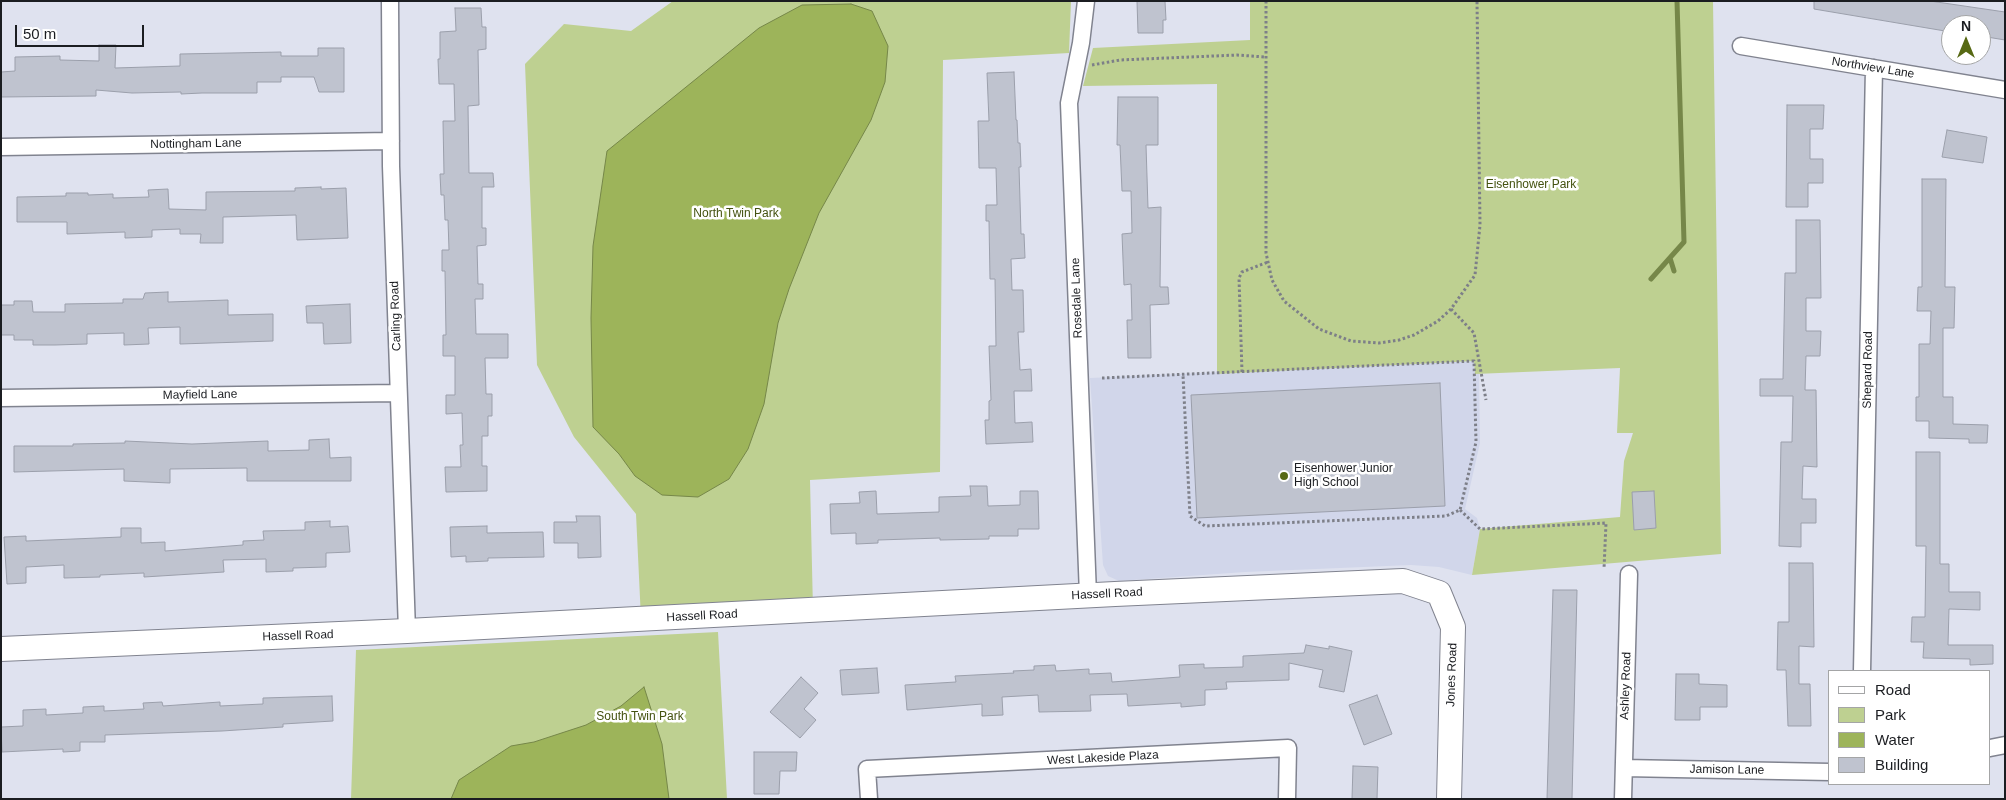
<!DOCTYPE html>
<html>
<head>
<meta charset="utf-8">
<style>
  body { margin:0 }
  #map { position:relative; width:2006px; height:800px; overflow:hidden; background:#dfe2ef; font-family:Arial,sans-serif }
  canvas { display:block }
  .frame { position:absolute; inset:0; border:2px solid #1b1d21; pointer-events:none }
  .legend { position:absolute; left:1828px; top:670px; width:162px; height:115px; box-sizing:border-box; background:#fff; border:1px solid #a4a5a6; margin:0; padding:6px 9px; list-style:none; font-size:15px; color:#1b1d21 }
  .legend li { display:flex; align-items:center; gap:10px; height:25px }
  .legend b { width:25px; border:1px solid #a4a5a6 }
  .north { position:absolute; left:1941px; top:15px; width:50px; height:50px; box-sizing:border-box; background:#fff; border:1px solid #a4a5a6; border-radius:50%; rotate:0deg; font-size:14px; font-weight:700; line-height:20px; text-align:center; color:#1b1d21 }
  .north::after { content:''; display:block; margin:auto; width:18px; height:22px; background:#576914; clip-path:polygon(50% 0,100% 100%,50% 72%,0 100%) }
  .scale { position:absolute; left:15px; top:25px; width:129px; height:22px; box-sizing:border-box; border:2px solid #1b1d21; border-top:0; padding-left:6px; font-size:15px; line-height:18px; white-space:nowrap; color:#1b1d21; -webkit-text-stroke:4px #fff; paint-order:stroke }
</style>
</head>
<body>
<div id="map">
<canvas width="2006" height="800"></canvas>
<div class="frame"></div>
<ul class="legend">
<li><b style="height:6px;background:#fff"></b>Road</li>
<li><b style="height:14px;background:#bed091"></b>Park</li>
<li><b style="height:14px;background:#9db45a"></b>Water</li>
<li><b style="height:14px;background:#bfc3cf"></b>Building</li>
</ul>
<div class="north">N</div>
<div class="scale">50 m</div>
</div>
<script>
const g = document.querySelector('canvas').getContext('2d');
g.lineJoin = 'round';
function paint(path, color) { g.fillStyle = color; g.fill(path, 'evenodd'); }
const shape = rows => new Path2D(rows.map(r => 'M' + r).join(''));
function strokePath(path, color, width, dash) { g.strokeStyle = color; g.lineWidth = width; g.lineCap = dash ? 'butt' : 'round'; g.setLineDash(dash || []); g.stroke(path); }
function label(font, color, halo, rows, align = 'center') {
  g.font = font + ' Arial,sans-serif'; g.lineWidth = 5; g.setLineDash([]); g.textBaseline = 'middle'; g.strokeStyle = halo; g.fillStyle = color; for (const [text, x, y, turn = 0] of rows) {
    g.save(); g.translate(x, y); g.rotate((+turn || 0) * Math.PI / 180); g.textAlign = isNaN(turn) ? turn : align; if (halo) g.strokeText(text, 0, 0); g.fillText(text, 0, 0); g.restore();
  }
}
paint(shape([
  [1474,361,1475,374,1479,374,1480,443,1465,509,1477,518,1480,529,1472,575,1439,567,1411,565,1245,572,1119,581,1108,576,1103,565,1090,378]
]), '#d1d6ea');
paint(shape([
  [673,1,1071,1,1069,53,943,60,940,472,810,480,813,610,641,619,636,514,574,437,537,365,525,64,564,24,631,31],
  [1250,1,1713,1,1721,554,1472,575,1480,529,1620,517,1624,461,1633,433,1617,433,1620,368,1475,374,1474,361,1217,374,1217,84,1083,86,1093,48,1250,40],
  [718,632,727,799,351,799,356,650]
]), '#bed091');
const water = shape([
  [851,4,872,11,888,46,885,82,871,120,819,213,789,289,778,323,764,404,748,449,729,479,698,497,662,495,635,476,619,454,593,427,591,318,593,246,607,151,759,28,802,5,851,4],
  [644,687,662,744,669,799,451,799,459,780,511,746,534,742,586,725,621,706,644,687]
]);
paint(water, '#9db45a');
strokePath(water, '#768749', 1);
strokePath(shape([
  [1670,258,1674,271],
  [1651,279,1684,242,1677,1]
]), '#768749', 5);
const building = shape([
  [1137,1,1165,1,1166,20,1163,20,1163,33,1138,33,1137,1],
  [1814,1,1930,1,2005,12,2005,40,1981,36,1981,25,1951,25,1951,32,1814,9,1814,1],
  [455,8,481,8,482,27,486,27,486,49,478,50,479,105,468,106,469,173,493,173,494,187,482,187,482,228,486,228,486,245,477,246,478,284,483,284,483,299,475,299,476,334,508,334,508,358,485,358,486,394,492,394,492,416,488,416,488,436,482,436,482,466,487,466,487,491,446,492,445,467,461,467,460,445,463,445,462,413,446,414,446,395,455,395,455,356,443,356,443,335,446,335,445,271,442,271,442,250,449,250,448,220,445,220,444,195,441,195,440,174,444,174,443,121,455,121,454,84,439,84,438,59,440,59,440,32,456,31,455,8],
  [99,45,116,45,115,68,180,66,180,54,281,52,281,56,318,56,318,48,344,48,344,92,319,92,314,77,281,77,281,82,257,82,257,93,202,93,181,94,181,92,132,93,96,90,96,96,1,97,1,72,15,71,15,57,60,56,60,60,99,61,99,45],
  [1014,72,1016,120,1017,120,1018,143,1020,143,1021,167,1019,167,1021,234,1024,234,1025,258,1011,259,1012,290,1023,290,1024,332,1018,332,1020,370,1031,369,1032,391,1014,391,1015,423,1032,422,1033,442,986,444,985,420,989,420,989,401,991,400,989,346,996,346,995,279,990,279,989,221,986,221,986,205,997,205,996,168,979,168,978,121,989,121,987,73,1014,72],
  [1118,97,1158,97,1158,145,1146,145,1148,208,1161,207,1160,287,1168,287,1169,304,1150,305,1151,358,1128,358,1127,320,1132,320,1131,284,1124,285,1122,234,1132,233,1131,191,1122,191,1120,145,1117,145,1118,97],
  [1787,105,1824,105,1823,129,1810,129,1810,159,1823,159,1823,183,1808,183,1808,207,1786,207,1787,105],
  [1947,130,1987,137,1983,163,1942,157,1947,130],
  [1922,179,1946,179,1945,287,1955,287,1954,328,1943,328,1943,397,1953,397,1953,424,1988,425,1987,443,1969,443,1969,439,1929,438,1929,421,1916,421,1916,397,1919,397,1919,344,1930,344,1931,311,1917,311,1918,287,1922,287,1922,179],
  [321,187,321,189,346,188,348,238,297,240,296,215,223,217,223,243,200,243,201,234,180,234,180,229,152,230,152,237,125,238,125,232,67,234,67,222,17,222,17,197,66,196,66,193,88,193,88,195,113,194,113,198,149,197,148,190,168,189,169,209,206,210,206,192,295,191,295,188,321,187],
  [1796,220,1820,220,1821,298,1806,298,1806,331,1821,331,1820,356,1806,356,1805,390,1816,390,1817,467,1803,466,1802,499,1816,499,1816,523,1801,523,1801,547,1779,546,1781,442,1792,442,1793,396,1760,396,1760,379,1783,379,1785,273,1796,273,1796,220],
  [168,292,168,302,228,300,228,315,273,314,273,341,180,344,180,327,148,328,149,344,124,345,124,333,87,334,87,344,55,345,33,345,33,340,14,340,14,335,1,335,1,305,14,305,14,301,32,301,33,312,65,312,65,304,123,303,123,299,143,299,145,293,168,292],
  [350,304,351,343,324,344,323,323,307,323,306,306,350,304],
  [1440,383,1445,506,1197,518,1191,395,1440,383],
  [329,439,330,458,351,457,351,481,247,481,247,468,170,469,170,483,124,481,124,469,14,472,14,446,73,446,73,444,125,443,125,441,192,444,268,441,268,451,309,450,309,440,329,439],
  [1916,452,1940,452,1940,564,1949,564,1949,592,1980,592,1980,610,1949,609,1948,645,1993,645,1993,664,1970,665,1970,659,1923,658,1924,642,1911,642,1912,617,1925,617,1926,546,1916,546,1916,452],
  [970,486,987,486,988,506,1020,505,1020,491,1038,491,1039,529,1018,529,1018,536,989,536,989,539,940,540,940,538,878,540,878,543,856,544,856,533,831,534,830,504,860,503,859,492,876,491,877,514,939,512,939,497,971,496,970,486],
  [1654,491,1656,528,1634,530,1632,492,1654,491],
  [576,516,600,516,601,557,578,558,578,543,554,543,554,522,577,522,576,516],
  [330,521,330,527,348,526,350,552,326,553,326,567,293,568,293,571,266,572,266,559,223,560,224,572,144,577,144,573,100,575,100,577,64,578,64,565,26,567,26,583,7,584,4,537,26,536,26,541,121,537,121,528,141,528,141,543,165,542,165,551,243,545,243,541,264,540,263,531,305,530,305,522,330,521],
  [487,526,487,533,543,532,544,557,488,558,488,561,466,562,466,556,451,557,450,527,487,526],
  [1789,563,1813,563,1814,647,1799,646,1799,684,1810,684,1811,726,1788,726,1786,670,1777,670,1778,622,1789,622,1789,563],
  [1553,590,1577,590,1572,799,1547,799,1553,590],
  [1306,645,1329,649,1329,646,1352,651,1344,692,1319,687,1323,670,1289,663,1289,680,1226,682,1227,689,1205,690,1205,705,1181,707,1181,703,1128,706,1127,694,1090,695,1091,711,1039,712,1038,695,1002,697,1003,715,982,716,982,704,907,710,905,685,956,682,955,676,1014,673,1013,671,1034,670,1034,666,1055,665,1056,671,1089,669,1089,674,1111,673,1112,682,1180,677,1179,665,1204,664,1204,668,1243,667,1243,656,1304,653,1306,645],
  [877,668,879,693,842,695,840,670,877,668],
  [1676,674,1699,674,1699,684,1727,685,1727,707,1700,707,1700,720,1675,720,1676,674],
  [801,677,818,693,804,709,816,720,800,738,770,712,801,677],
  [1377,695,1392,734,1364,745,1349,705,1377,695],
  [332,696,333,721,283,724,283,727,222,731,105,735,105,742,80,742,80,751,63,752,63,749,2,752,1,727,23,726,23,710,46,709,46,715,83,713,83,707,104,706,104,711,144,709,143,703,162,702,163,706,220,702,220,706,263,704,263,698,332,696],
  [754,752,797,752,796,771,780,771,779,794,754,794,754,752],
  [1353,766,1378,767,1377,799,1352,799,1353,766]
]);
paint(building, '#bfc3cf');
strokePath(building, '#9b9fab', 1);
const street = shape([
  [390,1,391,166,407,631],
  [1086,1,1081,43,1069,103,1088,595],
  [1741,46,2005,90],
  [1,147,391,141],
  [1,398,398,393],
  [1862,671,1874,68],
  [1990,748,2005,745],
  [1624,768,1830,772],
  [869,799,867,769,1288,748,1287,799],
  [1623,799,1629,574]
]);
const secondary = shape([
  [1,649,407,631,1115,594,1403,581,1439,593,1453,627,1449,799]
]);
strokePath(street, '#80838f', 19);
strokePath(secondary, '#80838f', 26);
strokePath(shape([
  [1266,1,1266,253,1272,280,1284,301,1319,329,1351,341,1379,343,1399,340,1414,335,1438,321,1451,309,1475,275,1480,225,1477,1],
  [1092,65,1120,60,1237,55,1265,57],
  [1451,309,1474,333,1486,400],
  [1242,372,1239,278,1242,272,1268,262],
  [1102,378,1474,361,1476,442,1460,510,1446,516,1205,526,1190,516,1183,375],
  [1460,510,1480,529,1606,523,1604,569]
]), '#7d7f88', 3, [2.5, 2.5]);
strokePath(street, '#fff', 16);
strokePath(secondary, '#fff', 24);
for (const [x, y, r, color] of [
  [1284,476,5,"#576914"]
]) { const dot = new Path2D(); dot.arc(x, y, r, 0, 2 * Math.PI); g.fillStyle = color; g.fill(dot); strokePath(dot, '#fff', 2); }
label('12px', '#1b1d21', '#fff', [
  ["Northview Lane",1873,68,9],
  ["Nottingham Lane",196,144,-1],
  ["Rosedale Lane",1077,298,-92],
  ["Carling Road",396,316,-92],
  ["Shepard Road",1868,370,-89],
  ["Mayfield Lane",200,395,-1],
  ["Hassell Road",1107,594,-3],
  ["Hassell Road",702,616,-3],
  ["Hassell Road",298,636,-2],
  ["Jones Road",1452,675,-88],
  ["Ashley Road",1626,686,-88],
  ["West Lakeside Plaza",1103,758,-3],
  ["Jamison Lane",1727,770,1]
]);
label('12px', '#445210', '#fff', [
  ["Eisenhower Park",1531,185],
  ["North Twin Park",736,214],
  ["South Twin Park",640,717]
]);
label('12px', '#1b1d21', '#fff', [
  ["Eisenhower Junior",1294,469],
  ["High School",1294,483]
], 'left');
</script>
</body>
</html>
